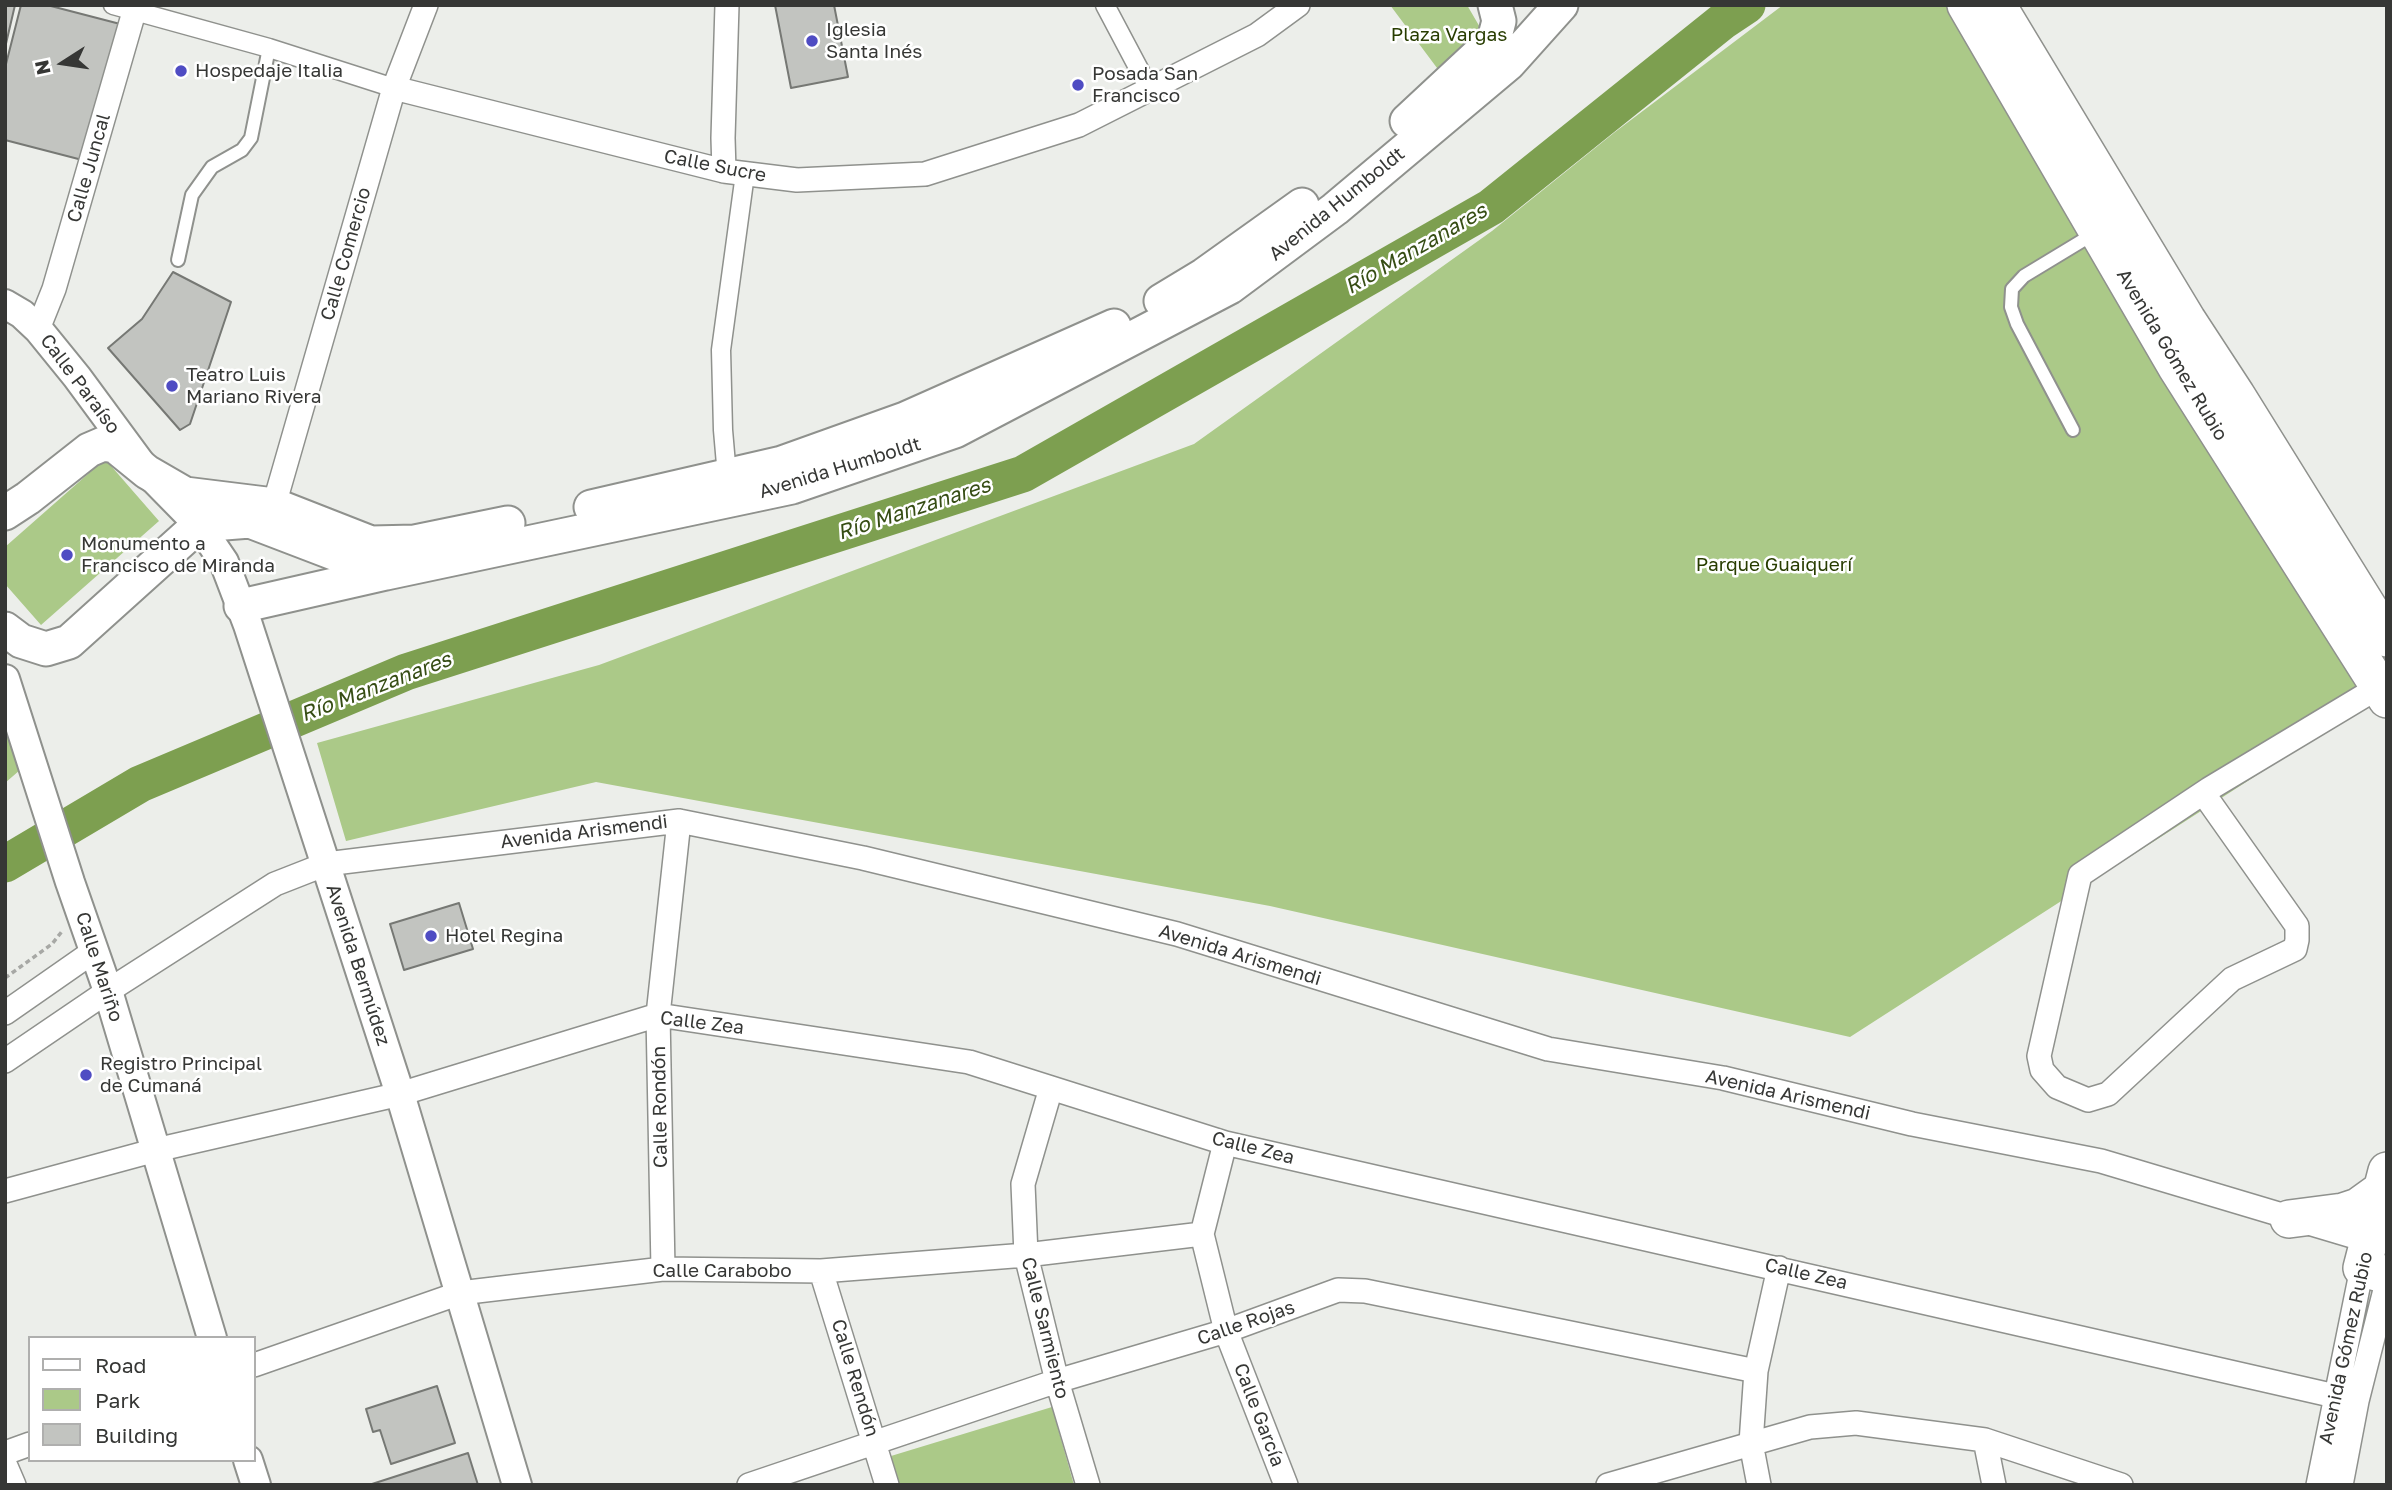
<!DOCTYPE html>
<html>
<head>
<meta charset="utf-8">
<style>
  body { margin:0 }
  #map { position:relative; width:2392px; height:1490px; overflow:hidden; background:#eceeea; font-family:"Golos Text",sans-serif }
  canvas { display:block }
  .frame { position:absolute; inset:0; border:7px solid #363735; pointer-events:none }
  .legend { position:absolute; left:28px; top:1336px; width:228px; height:126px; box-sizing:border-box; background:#fff; border:2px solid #afafae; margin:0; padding:9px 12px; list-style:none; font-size:21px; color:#363735 }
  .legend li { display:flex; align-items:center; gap:14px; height:35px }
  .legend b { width:35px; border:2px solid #afafae }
  .north { position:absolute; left:28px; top:28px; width:70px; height:70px; -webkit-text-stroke:5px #fff; paint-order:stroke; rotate:258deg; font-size:19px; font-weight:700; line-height:28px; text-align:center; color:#363735 }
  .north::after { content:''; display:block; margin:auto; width:24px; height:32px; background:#363735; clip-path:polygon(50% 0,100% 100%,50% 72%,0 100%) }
</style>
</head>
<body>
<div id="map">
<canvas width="2392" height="1490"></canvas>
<div class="frame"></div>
<ul class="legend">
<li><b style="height:9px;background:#fff"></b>Road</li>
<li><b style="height:19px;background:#abc988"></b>Park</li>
<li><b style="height:19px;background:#c2c4c0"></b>Building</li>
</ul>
<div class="north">N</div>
</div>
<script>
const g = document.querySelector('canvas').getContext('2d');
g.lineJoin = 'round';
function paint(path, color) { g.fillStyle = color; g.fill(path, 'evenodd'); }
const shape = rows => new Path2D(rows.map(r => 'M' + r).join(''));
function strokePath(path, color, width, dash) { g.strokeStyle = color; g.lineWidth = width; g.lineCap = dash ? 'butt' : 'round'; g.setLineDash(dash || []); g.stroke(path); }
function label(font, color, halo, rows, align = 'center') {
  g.font = font + ' "Golos Text",sans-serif'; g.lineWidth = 5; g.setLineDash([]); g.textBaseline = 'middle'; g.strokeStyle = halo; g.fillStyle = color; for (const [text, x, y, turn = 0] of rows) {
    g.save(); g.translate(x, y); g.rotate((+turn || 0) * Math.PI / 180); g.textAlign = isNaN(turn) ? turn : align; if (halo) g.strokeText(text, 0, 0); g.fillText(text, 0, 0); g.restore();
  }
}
paint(shape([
  [1390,5,1467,5,1488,41,1443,76],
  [1783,5,1953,5,2372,701,1850,1037,1270,906,596,782,346,841,317,743,599,665,1194,444,1492,231,1615,132],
  [105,459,159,521,41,625,5,584,5,547],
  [5,727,20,770,5,783],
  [1052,1407,1074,1485,899,1485,891,1456]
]), '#abc988');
strokePath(shape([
  [5,864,140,784,406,672,1023,474,1491,207,1723,21,1747,5]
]), '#7d9f50', 37);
const building = shape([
  [5,5,15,5,5,48,5,5],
  [21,5,47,5,124,25,90,162,5,140,5,68,21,5],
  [775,5,834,5,848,77,791,88,775,5],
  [173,272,231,302,190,424,180,430,108,348,142,319,173,272],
  [459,903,473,949,404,970,390,924,459,903],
  [437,1386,455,1443,391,1464,380,1430,373,1432,366,1409,437,1386],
  [468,1453,478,1485,373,1485,372,1484,468,1453]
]);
paint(building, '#c2c4c0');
strokePath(building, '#767874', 2);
const service = shape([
  [178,260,192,195,212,167,242,150,251,138,269,48],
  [2073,430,2017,324,2011,307,2012,289,2024,276,2095,233]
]);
const pedestrian = shape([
  [113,5,269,48,394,88],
  [1105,5,1150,90],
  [727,476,723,430,721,350,745,174]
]);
const minor = shape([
  [394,88,724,171,797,180,925,174,1079,125,1257,35,1298,5],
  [724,171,723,138,727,5],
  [38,329,54,289,136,5],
  [274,505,394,88,426,5],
  [2206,793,2206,797,2297,926,2297,940,2295,949,2232,979,2108,1094,2088,1100,2057,1087,2042,1070,2039,1056,2080,875,2209,789,2387,682],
  [5,1013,94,951],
  [5,1061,108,991,275,884,326,864,679,821,863,858,1177,934,1548,1049,1723,1078,1912,1124,2101,1161,2369,1241],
  [1051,1088,1023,1184,1026,1255,1057,1381,1088,1485],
  [1225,1143,1202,1234,1226,1331,1286,1485],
  [5,1191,156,1150,400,1094,658,1015,969,1062,1225,1143,2357,1401],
  [663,1269,658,1015,679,821],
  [821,1271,887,1485],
  [254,1365,460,1293,663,1269,821,1271,1026,1255,1202,1234],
  [1985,1440,1994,1485],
  [5,1453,30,1444],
  [5,1464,14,1485],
  [749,1485,1057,1381,1226,1331,1338,1290,1365,1291,1756,1371],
  [1608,1485,1810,1427,1856,1423,1985,1440,2121,1485],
  [1759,1485,1751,1443,1756,1371,1779,1268],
  [2318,1485,2362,1268],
  [2341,1485,2357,1401,2387,1282]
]);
const tertiary = shape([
  [5,304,22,314,38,329,77,377,147,472,199,525,224,562,248,625,400,1094,517,1485],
  [5,679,70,882,108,991,212,1338],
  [248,1460,256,1485]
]);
const secondary = shape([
  [1407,121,1494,40,1499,21,1495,5],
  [1161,301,1204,275,1302,205],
  [591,507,782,463,905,419,1114,326],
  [5,513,28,498,89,450,103,444,115,446,147,472,185,494,274,505,371,543,415,542,508,523],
  [241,606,386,573],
  [5,629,21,641,46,649,69,642,199,525,250,521,386,573,792,487,955,431,1230,287,1335,209,1509,63,1561,5]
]);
const primary = shape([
  [1966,5,2176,366,2387,699],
  [1997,5,2187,320,2236,395,2387,638],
  [2387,1171,2362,1268,2387,1275],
  [2289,1219,2343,1212,2358,1207,2383,1189]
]);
strokePath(service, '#8f918d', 16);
strokePath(pedestrian, '#8f918d', 21);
strokePath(minor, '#8f918d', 26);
strokePath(tertiary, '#8f918d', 32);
strokePath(secondary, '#8f918d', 37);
strokePath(primary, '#8f918d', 40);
strokePath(shape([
  [5,978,52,944,63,930]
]), '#a7a8a5', 3.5, [5, 3.5]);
strokePath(service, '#fff', 12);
strokePath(pedestrian, '#fff', 18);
strokePath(minor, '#fff', 23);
strokePath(tertiary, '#fff', 28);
strokePath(secondary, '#fff', 33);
strokePath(primary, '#fff', 37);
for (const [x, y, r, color] of [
  [812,41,7,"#4f4cc3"],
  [181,71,7,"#4f4cc3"],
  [1078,85,7,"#4f4cc3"],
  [172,386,7,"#4f4cc3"],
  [67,555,7,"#4f4cc3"],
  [431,936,7,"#4f4cc3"],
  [86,1075,7,"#4f4cc3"]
]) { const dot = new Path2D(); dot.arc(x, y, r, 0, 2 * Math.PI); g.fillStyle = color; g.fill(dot); strokePath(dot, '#fff', 2.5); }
label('19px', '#363735', '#fff', [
  ["Iglesia",826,30],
  ["Santa Inés",826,52],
  ["Hospedaje Italia",195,71],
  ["Posada San",1092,74],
  ["Francisco",1092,96],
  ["Teatro Luis",186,375],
  ["Mariano Rivera",186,397],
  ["Monumento a",81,544],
  ["Francisco de Miranda",81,566],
  ["Hotel Regina",445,936],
  ["Registro Principal",100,1064],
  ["de Cumaná",100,1086]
], 'left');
label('19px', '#283d01', '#fff', [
  ["Plaza Vargas",1449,35],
  ["Parque Guaiquerí",1774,565]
]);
label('19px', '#363735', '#fff', [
  ["Calle Sucre",715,166,11],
  ["Calle Juncal",89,168,-74],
  ["Avenida Humboldt",1337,204,-39],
  ["Calle Comercio",346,254,-74],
  ["Avenida Gómez Rubio",2172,355,59],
  ["Calle Paraíso",80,384,53],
  ["Avenida Humboldt",840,468,-17],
  ["Avenida Arismendi",584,832,-7],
  ["Avenida Arismendi",1240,955,17],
  ["Avenida Bermúdez",358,965,72],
  ["Calle Mariño",99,967,72],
  ["Calle Zea",702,1023,7],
  ["Avenida Arismendi",1788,1095,13],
  ["Calle Rondón",660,1107,-91],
  ["Calle Zea",1253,1148,14],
  ["Calle Carabobo",722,1271],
  ["Calle Zea",1806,1274,13],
  ["Calle Rojas",1246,1323,-19],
  ["Calle Sarmiento",1045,1328,76],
  ["Avenida Gómez Rubio",2346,1348,-78],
  ["Calle Rendón",855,1378,73],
  ["Calle García",1259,1415,69]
]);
label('italic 21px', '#364d14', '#fff', [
  ["Río Manzanares",1416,249,-30],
  ["Río Manzanares",914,509,-18],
  ["Río Manzanares",376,687,-21]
]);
</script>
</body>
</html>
